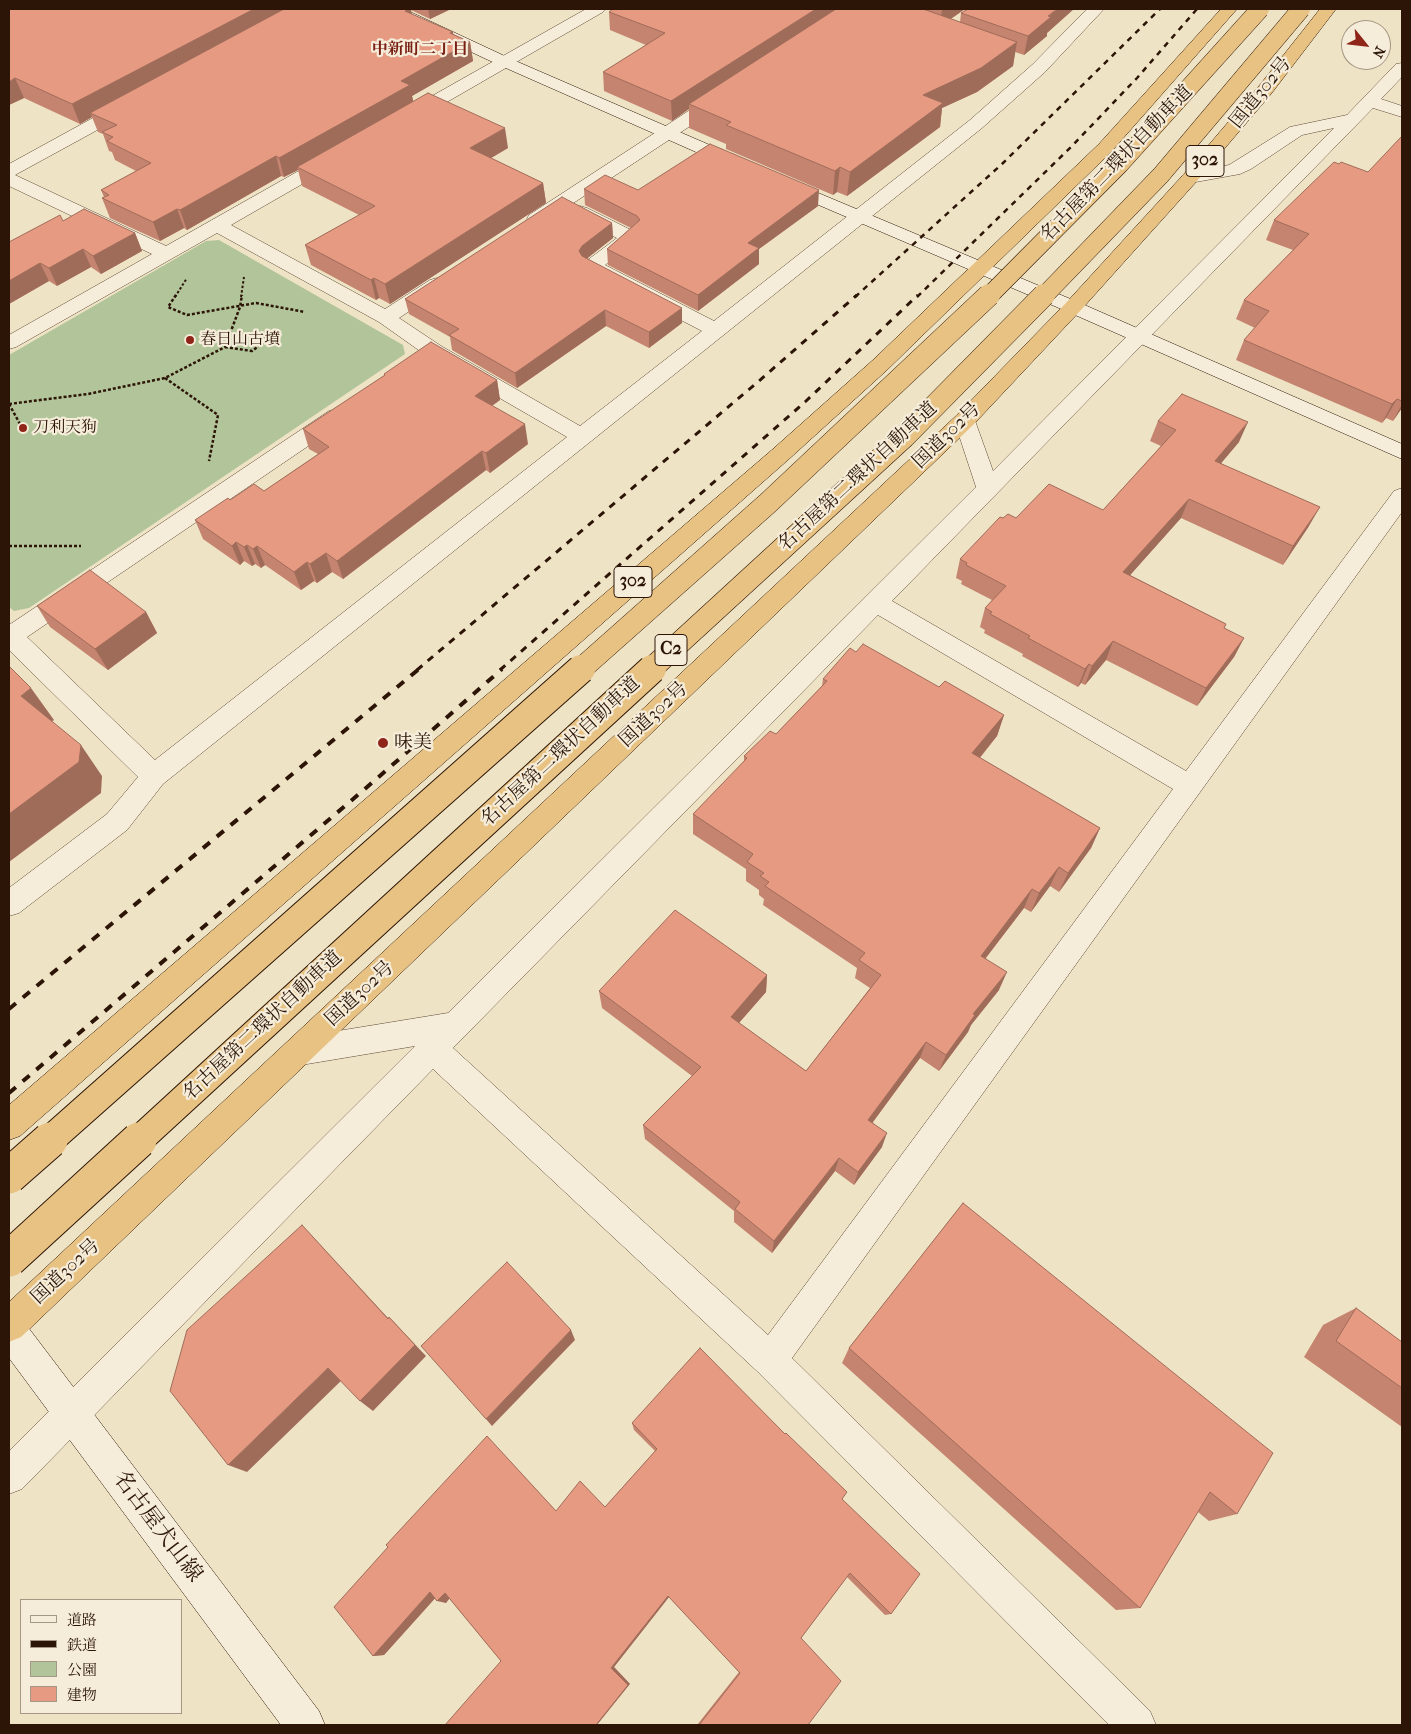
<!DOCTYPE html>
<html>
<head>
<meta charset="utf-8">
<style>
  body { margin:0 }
  #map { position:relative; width:1411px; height:1734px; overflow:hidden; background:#efe3c5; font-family:"IM FELL French Canon","Noto Serif JP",serif }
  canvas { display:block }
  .frame { position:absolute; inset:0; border:10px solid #2c1507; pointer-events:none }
  .legend { position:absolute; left:20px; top:1599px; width:162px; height:115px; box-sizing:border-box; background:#f5edd9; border:1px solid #a59785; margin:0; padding:6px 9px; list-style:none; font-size:15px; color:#2c1507 }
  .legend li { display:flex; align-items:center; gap:10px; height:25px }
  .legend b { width:25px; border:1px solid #a59785 }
  .north { position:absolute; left:1341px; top:20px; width:50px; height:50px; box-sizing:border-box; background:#f5edd9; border:1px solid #a59785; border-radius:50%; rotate:119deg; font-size:14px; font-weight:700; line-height:20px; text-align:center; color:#2c1507 }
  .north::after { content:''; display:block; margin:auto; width:18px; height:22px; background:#8f2418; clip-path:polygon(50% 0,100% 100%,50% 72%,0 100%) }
</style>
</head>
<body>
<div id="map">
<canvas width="1411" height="1734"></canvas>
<div class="frame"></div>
<ul class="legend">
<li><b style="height:6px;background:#f5edd9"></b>道路</li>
<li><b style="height:6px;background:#2c1507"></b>鉄道</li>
<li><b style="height:14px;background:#b2c59a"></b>公園</li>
<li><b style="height:14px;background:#e59a81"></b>建物</li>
</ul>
<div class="north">N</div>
</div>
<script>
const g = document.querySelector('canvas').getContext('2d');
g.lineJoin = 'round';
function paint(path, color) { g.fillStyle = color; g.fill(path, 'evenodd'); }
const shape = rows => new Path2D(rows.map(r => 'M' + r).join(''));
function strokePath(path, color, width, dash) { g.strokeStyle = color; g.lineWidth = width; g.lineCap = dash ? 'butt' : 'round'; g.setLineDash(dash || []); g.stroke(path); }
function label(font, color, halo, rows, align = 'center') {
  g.font = font + ' "IM FELL French Canon","Noto Serif JP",serif'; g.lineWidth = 4.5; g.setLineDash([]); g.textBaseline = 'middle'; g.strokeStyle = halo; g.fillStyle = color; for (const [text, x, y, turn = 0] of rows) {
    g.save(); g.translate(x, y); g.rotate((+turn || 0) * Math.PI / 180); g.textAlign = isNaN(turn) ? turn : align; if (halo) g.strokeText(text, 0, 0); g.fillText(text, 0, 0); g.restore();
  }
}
paint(shape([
  [219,240,403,345,405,354,29,608,14,611,9,607,9,355,206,241]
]), '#b2c59a');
const street = shape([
  [586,9,605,9,603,12,414,121,408,122,402,121,399,117,402,113,586,9],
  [1087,9,1104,9,1045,72,982,128,163,784,127,830,19,913,9,916,9,888,107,814,138,777,9,650,9,625,329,411,337,409,345,411,348,416,345,421,27,637,155,760,567,437,427,356,379,322,217,233,16,347,9,349,9,335,152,254,9,186,9,164,122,102,134,102,137,106,134,110,15,175,166,246,325,156,331,155,337,156,340,160,337,164,231,225,385,309,430,280,437,278,444,280,447,284,444,288,399,318,441,346,580,426,702,331,585,270,582,266,585,262,617,238,573,216,571,212,573,208,580,206,587,208,637,233,639,237,605,265,714,321,970,120,1033,64,1087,9],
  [1402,63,1402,77,1381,99,1402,106,1402,117,1373,108,892,601,1186,771,1394,491,1402,488,1402,512,792,1358,1150,1711,1156,1725,1109,1725,758,1372,433,1069,22,1489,9,1494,9,1451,415,1046,301,1065,290,1061,286,1051,290,1041,301,1037,448,1013,976,487,954,420,957,415,965,413,973,415,993,471,1334,128,1302,135,1251,169,1240,174,1190,183,1184,182,1181,178,1184,174,1229,165,1290,127,1347,115,1396,64,1402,63],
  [878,615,1173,789,768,1335,453,1048,878,615],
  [719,94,725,95,727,99,725,103,543,223,536,225,529,223,527,219,529,215,713,95,719,94]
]);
const secondary = shape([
  [384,9,404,9,511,59,742,159,745,163,742,167,736,168,730,167,499,65,386,12,384,9],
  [785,179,1080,303,1402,444,1402,459,1066,311,779,188,776,184,779,180,785,179],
  [9,1313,21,1318,319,1711,325,1725,281,1725,9,1358,9,1313]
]);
const highway = shape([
  [1221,9,1237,9,1111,152,887,370,789,459,20,1136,9,1140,9,1105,773,449,873,360,1099,144,1221,9],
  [1320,9,1336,9,1271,94,1196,182,1080,311,973,425,21,1337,9,1342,9,1302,957,415,1066,303,1184,174,1259,86,1320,9]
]);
strokePath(street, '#5d4836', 1);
strokePath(secondary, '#2c1507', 1);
strokePath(highway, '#2c1507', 1);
strokePath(shape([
  [175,297,187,278],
  [241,297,244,277]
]), '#2c1507', 2, [2.5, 2]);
strokePath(shape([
  [176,295,168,307,187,315,256,303,305,312],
  [225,347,252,351,268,339,260,333],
  [165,378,218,415,209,461],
  [9,404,88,394,165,378,225,347,240,307,242,295],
  [9,404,20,424],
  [9,546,81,546]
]), '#2c1507', 2.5, [3, 2]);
paint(street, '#f5edd9');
paint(secondary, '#f5edd9');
paint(highway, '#e8c282');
strokePath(shape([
  [855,297,1002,164,1160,9],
  [917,297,1072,146,1137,78,1197,9]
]), '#2c1507', 2.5, [5.5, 5.5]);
strokePath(shape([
  [417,670,759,381,857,295],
  [500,670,805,402,918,295]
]), '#2c1507', 3, [7, 7]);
strokePath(shape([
  [9,1009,419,669],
  [9,1093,366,788,502,669]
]), '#2c1507', 4, [9, 9]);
const highwayBridgeFar3 = shape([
  [988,297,1120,164,1260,9],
  [1043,297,1161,175,1301,9]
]);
const highwayBridgeFar2 = shape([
  [580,670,768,503,989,295],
  [650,670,904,437,1044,295]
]);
const highwayBridgeFar1 = shape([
  [49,1141,581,669],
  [138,1141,652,669]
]);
const highwayBridge = shape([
  [9,1176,50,1140],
  [9,1259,139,1140]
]);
strokePath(highwayBridgeFar3, '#2c1507', 19, []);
strokePath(highwayBridgeFar2, '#2c1507', 23, []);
strokePath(highwayBridgeFar1, '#2c1507', 30, []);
strokePath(highwayBridge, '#2c1507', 37, []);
strokePath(highwayBridgeFar3, '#e8c282', 18);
strokePath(highwayBridgeFar2, '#e8c282', 22);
strokePath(highwayBridgeFar1, '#e8c282', 28);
strokePath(highwayBridge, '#e8c282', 35);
paint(shape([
  [9,9,451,9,430,19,411,10,411,14,453,34,470,42,473,61,412,96,413,101,508,148,491,158,543,183,546,203,390,304,379,298,376,300,311,265,305,245,359,215,302,186,298,170,284,177,281,176,187,230,184,228,160,241,110,218,102,198,104,197,101,190,136,171,115,160,112,152,109,151,103,134,98,132,92,117,80,124,24,98,9,105],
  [613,9,965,9,951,19,960,22,961,13,1071,11,1047,33,1047,36,1024,55,1015,52,1013,66,977,92,942,108,940,127,847,196,837,192,833,195,726,149,726,144,689,128,689,109,672,121,604,91,603,72,646,45,610,30,609,12],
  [1402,136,1402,408,1393,421,1386,418,1382,423,1236,360,1244,340,1255,328,1236,319,1244,300,1293,250,1266,240,1274,220,1368,172],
  [584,189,638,190,818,206,759,249,759,264,698,311,608,265,607,249,631,228,585,205],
  [63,221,135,233,142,251,101,274,91,267,57,286,49,281,9,304,9,242],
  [612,223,613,238,587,258,682,323,649,348,606,326,517,388,452,350,450,337,409,314,405,299],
  [384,374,497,380,500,400,492,406,528,444,490,473,486,470,343,579,332,572,317,583,314,581,301,590,265,565,261,568,255,564,252,566,244,561,240,565,203,539,195,520,264,491,318,454,309,449,303,429,384,376],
  [1158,421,1239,442,1221,463,1309,526,1283,565,1181,518,1130,575,1226,624,1224,628,1244,638,1234,657,1197,706,1106,660,1085,685,1081,683,1078,687,1022,656,1023,654,984,633,985,630,980,627,985,608,992,600,961,584,962,581,956,578,960,559,1003,518,1016,518,1103,510,1161,446,1150,441],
  [37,606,146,612,157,633,108,670,50,627],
  [856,652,1004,715,997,736,980,758,1100,828,1091,848,1059,892,1050,886,1031,912,1024,908,986,958,999,990,971,1025,968,1032,939,1071,920,1058,873,1122,882,1147,854,1185,835,1171,772,1253,734,1222,734,1211,645,1139,643,1125,692,1076,602,1008,599,991,767,975,766,992,739,1023,806,1071,870,988,855,978,857,968,763,905,764,899,759,895,759,890,746,881,746,869,693,834,693,814,744,762,744,756,776,734,822,686,823,679],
  [963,1203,1237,1514,1209,1521,1198,1512,1140,1608,1116,1610,842,1363,849,1348],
  [1356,1308,1401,1342,1402,1340,1402,1427,1304,1357,1323,1325],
  [632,1423,842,1499,891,1614,885,1615,847,1577,801,1638,808,1725,697,1725,739,1672,669,1597,614,1667,630,1684,501,1661,449,1598,446,1603,435,1598,384,1655,373,1656,493,1443,556,1511,605,1507,655,1451,634,1430]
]), '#c5846f');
paint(shape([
  [254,9,294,9,90,113,92,117,80,124,72,104],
  [410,9,411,9,414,27,405,11],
  [428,9,451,9,430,19],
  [816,9,844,9,689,104,689,109,672,121,671,101],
  [942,9,965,9,940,26],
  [1057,9,1074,9,1047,33,1047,36,1024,55,1028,36],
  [453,32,456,50,470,42,473,61,412,96,414,104,297,167,298,170,284,177,279,158,401,81,450,33],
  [1017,42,1013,66,977,92,942,108,940,127,847,196,850,172,923,95],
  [15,78,24,98,9,105,9,82],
  [505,128,508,148,474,168,470,148],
  [276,156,281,176,187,230,180,210],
  [840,167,837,192,833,195,835,171],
  [543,183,546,203,390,304,385,284],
  [819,190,818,206,759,249,759,264,698,311,698,295,748,243],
  [177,209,184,228,160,241,153,222],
  [612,223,613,238,584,261,579,251,582,246],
  [135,233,142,251,101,274,93,256],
  [83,249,91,267,57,286,49,268],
  [40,263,49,281,9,304,9,281],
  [374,278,379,298,376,300,371,280],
  [682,308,682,323,649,348,649,332],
  [605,310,606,326,517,388,515,373],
  [497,380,500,400,479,415,475,396],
  [1397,399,1386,418,1382,423,1392,404],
  [1402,404,1402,408,1393,421],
  [1248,422,1239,442,1207,480,1215,461],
  [525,424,528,444,490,473,486,453],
  [482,451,486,470,343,579,337,561],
  [1189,499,1181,518,1116,591,1123,572],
  [1320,507,1309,526,1283,565,1293,546],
  [236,542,244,561,240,565,232,546],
  [247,545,255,564,252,566,244,547],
  [257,546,265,565,261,568,253,549],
  [326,553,332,572,317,583,310,564],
  [307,562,314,581,301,590,294,572],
  [146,612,157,633,108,670,95,649],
  [1244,638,1234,657,1197,706,1206,688],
  [1113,641,1106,660,1085,685,1092,666],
  [1089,664,1081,683,1078,687,1085,669],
  [31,688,54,720,43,728,21,696],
  [1004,715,997,736,966,774,972,753],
  [81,745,102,776,101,793,9,862,9,814],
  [1100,828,1091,848,1059,892,1068,873],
  [1059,867,1050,886,1031,912,1039,893],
  [1032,889,1024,908,974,973,981,956],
  [1007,972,999,990,971,1025,968,1032,939,1071,946,1055,973,1014],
  [767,975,766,992,730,1033,731,1017],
  [926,1042,920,1058,864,1134,868,1120],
  [887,1133,882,1147,854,1185,858,1172],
  [839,1158,835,1171,772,1253,774,1241],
  [302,1225,316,1240,400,1331,388,1319],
  [389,1317,426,1356,373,1411,360,1401],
  [571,1330,575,1340,492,1426,486,1419],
  [328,1368,343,1379,247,1472,228,1465],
  [430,1592,439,1594,384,1655,373,1656],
  [445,1593,453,1594,446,1603,437,1601],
  [668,1596,669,1597,614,1667,630,1684,597,1725,596,1725,611,1668]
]), '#a06c5a');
const building = shape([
  [9,9,254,9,72,104,15,78,9,82,9,9],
  [284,9,410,9,405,11,453,32,450,33,470,42,401,81,410,85,279,158,276,156,180,210,177,209,153,222,102,198,109,195,101,190,151,163,107,141,113,137,102,132,117,125,90,113,284,9],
  [613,9,816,9,671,101,603,72,665,33,609,12,613,9],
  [836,9,923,9,1017,42,981,68,923,95,943,103,850,172,840,167,835,171,726,125,731,122,689,104,836,9],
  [968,9,1057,9,1048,16,1051,17,1028,36,961,13,968,9],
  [428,93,505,128,470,148,543,183,385,284,374,278,371,280,305,245,375,206,297,167,428,93],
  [1402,136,1402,401,1397,399,1392,404,1244,340,1269,311,1244,300,1309,234,1274,220,1334,162,1339,164,1341,162,1368,172,1402,136],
  [710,144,819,190,748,243,759,248,698,295,607,249,640,220,637,216,584,189,605,175,638,190,710,144],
  [562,197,612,223,582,246,579,251,582,256,682,308,649,332,605,310,515,373,449,335,459,329,405,299,562,197],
  [84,209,135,233,93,256,83,249,49,268,40,263,9,281,9,242,60,215,63,221,84,209],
  [431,342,497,380,475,396,525,424,486,453,482,451,337,561,326,553,310,564,307,562,294,572,257,546,253,549,247,545,244,547,236,542,232,546,195,520,228,498,230,500,254,484,264,491,329,447,303,429,385,375,384,374,431,342],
  [1182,394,1248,422,1215,461,1320,507,1293,546,1189,499,1123,572,1226,624,1224,628,1244,638,1206,688,1113,641,1092,666,1089,664,1085,669,1028,638,1030,636,990,614,992,612,985,608,1006,586,966,565,967,563,960,559,1000,517,1003,518,1008,514,1016,518,1049,484,1103,510,1176,430,1158,421,1182,394],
  [90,570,146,612,95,649,37,606,90,570],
  [863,644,939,687,945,681,1004,715,972,753,1100,828,1068,873,1059,867,1039,893,1032,889,981,956,1007,972,973,1014,975,1015,946,1055,926,1042,868,1120,887,1133,858,1172,839,1158,774,1241,735,1209,740,1202,643,1125,701,1067,599,991,675,910,767,975,731,1017,806,1071,881,975,859,960,865,953,765,886,769,882,760,876,764,873,747,862,753,854,693,814,747,758,744,756,770,731,776,734,827,681,823,679,850,648,856,652,863,644],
  [9,666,31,688,21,696,81,745,79,762,9,814,9,666],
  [963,1203,1273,1453,1237,1514,1210,1492,1140,1608,849,1348,963,1203],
  [302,1225,388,1319,389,1317,415,1345,360,1401,328,1368,228,1465,170,1391,187,1330,302,1225],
  [507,1262,571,1330,486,1419,421,1346,507,1262],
  [1356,1308,1402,1342,1402,1388,1336,1341,1356,1308],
  [700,1348,785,1434,786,1433,847,1492,842,1499,920,1574,891,1614,850,1573,801,1638,841,1681,808,1725,699,1725,740,1673,668,1596,611,1668,628,1685,596,1725,445,1725,501,1661,445,1593,437,1601,430,1592,373,1656,334,1607,388,1547,386,1545,487,1436,556,1511,580,1481,605,1507,657,1449,632,1423,700,1348]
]);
paint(building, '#e59a81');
strokePath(building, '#a06c5a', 1);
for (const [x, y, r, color] of [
  [190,340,5,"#8f2418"],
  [23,428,5,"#8f2418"],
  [383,743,6,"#8f2418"]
]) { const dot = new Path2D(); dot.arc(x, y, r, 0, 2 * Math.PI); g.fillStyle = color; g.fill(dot); strokePath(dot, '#f5edd9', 2); }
label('bold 16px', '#7a1f14', '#f5edd9', [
  ["中新町二丁目",420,50]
]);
label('16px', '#2c1507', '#f5edd9', [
  ["春日山古墳",200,340],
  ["刀利天狗",33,428]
], 'left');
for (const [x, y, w] of [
  [1205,161,38],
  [633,582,38],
  [671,650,32]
]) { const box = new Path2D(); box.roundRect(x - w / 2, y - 15.5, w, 31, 4); g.fillStyle = '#f5edd9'; g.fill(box); strokePath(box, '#2c1507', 1); }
label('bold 18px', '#2c1507', null, [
  ["302",1205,161],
  ["302",633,582],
  ["C2",671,650]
]);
label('19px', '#2c1507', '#f5edd9', [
  ["国道302号",1261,93,-51],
  ["名古屋第二環状自動車道",1117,164,-46],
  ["国道302号",947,436,-44],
  ["名古屋第二環状自動車道",858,477,-43],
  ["国道302号",654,715,-43],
  ["名古屋第二環状自動車道",561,752,-43],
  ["国道302号",360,994,-43],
  ["名古屋第二環状自動車道",263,1026,-43],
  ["国道302号",66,1272,-43]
]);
label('19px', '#2c1507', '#f5edd9', [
  ["味美",394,743]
], 'left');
label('22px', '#2c1507', '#f5edd9', [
  ["名古屋犬山線",157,1527,53]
]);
</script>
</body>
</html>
